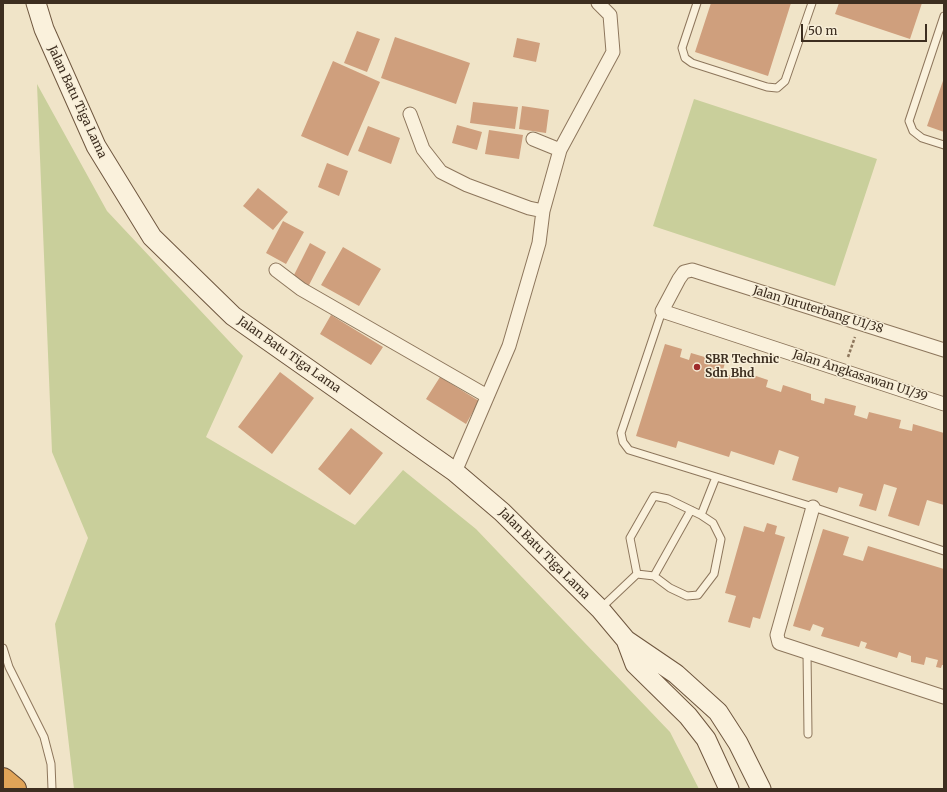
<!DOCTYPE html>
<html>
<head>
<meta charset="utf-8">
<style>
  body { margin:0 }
  #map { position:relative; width:947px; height:792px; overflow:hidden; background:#f0e4c8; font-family:Merriweather,serif }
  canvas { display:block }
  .frame { position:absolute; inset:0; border:4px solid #3d2e20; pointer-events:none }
  .scale { position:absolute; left:801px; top:24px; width:126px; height:18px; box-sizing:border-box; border:2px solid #3d2e20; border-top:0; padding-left:5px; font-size:12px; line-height:14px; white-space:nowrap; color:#3d2e20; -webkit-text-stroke:3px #f7eed8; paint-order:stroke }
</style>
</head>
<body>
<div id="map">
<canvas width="947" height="792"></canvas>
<div class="frame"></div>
<div class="scale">50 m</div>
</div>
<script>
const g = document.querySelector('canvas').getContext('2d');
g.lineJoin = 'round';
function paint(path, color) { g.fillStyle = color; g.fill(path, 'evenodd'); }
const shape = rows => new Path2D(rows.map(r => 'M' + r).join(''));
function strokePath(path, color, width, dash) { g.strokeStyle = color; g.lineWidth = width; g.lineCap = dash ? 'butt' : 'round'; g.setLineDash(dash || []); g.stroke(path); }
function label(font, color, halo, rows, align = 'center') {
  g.font = font + ' Merriweather,serif'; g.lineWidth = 3; g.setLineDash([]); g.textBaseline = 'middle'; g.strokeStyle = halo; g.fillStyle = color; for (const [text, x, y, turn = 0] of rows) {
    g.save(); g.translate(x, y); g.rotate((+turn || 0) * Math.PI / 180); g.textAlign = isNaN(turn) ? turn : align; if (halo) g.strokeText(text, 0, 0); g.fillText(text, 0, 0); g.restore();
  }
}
paint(shape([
  [37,84,107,211,243,356,206,437,355,525,403,470,476,529,670,732,699,789,74,789,55,624,88,538,52,452],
  [694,99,877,159,835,286,653,226]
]), '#c9cf9b');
paint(shape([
  [711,3,791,3,768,76,695,52],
  [839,3,922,3,910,39,835,14],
  [357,31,380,39,367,72,344,63],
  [395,37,470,63,456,104,381,78],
  [517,38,540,43,536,62,513,57],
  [333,61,380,82,348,156,301,136],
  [944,78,944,132,927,126],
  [473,102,518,107,515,129,470,123],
  [522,106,549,110,546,133,519,129],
  [457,125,482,132,477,150,452,143],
  [368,126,400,138,391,164,358,151],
  [489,130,523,135,519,159,485,154],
  [327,163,348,171,339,196,318,187],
  [258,188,288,212,273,230,243,206],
  [283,221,304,232,286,264,266,253],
  [310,243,326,252,308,287,292,279],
  [343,247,381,269,359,306,321,285],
  [331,315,383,347,371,365,320,334],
  [665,344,682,349,680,357,689,360,691,353,725,363,722,373,739,378,741,371,768,380,766,387,781,392,783,385,811,394,811,400,824,404,825,398,856,406,854,415,867,419,869,412,901,420,899,428,912,431,913,424,944,433,943,443,944,443,944,505,927,500,919,526,888,516,897,488,884,484,876,511,859,506,863,494,839,487,837,493,792,480,799,457,779,450,774,465,731,451,729,457,678,441,676,448,636,436],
  [280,372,314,398,272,454,238,427],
  [440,377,479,401,466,424,426,399],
  [351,428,383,453,350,495,318,469],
  [767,523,777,526,775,534,785,537,760,619,753,617,750,628,728,622,736,596,725,593,744,526,764,532],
  [823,529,849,537,843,555,863,561,868,546,944,569,944,665,942,665,941,668,936,667,938,660,926,657,924,665,911,662,911,656,899,652,897,658,865,648,867,643,861,641,859,647,821,636,824,628,813,624,810,631,793,626]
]), '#cf9f7d');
const lane = shape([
  [697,3,682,48,685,58,692,63,767,87,777,88,785,81,812,3],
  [944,16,909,121,913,131,922,138,944,145],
  [662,311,621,433,623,442,629,450,813,507,944,551],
  [701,515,716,477],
  [654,576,691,510],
  [600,609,637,574,654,576,670,588,687,596,698,595,714,574,721,539,713,523,701,515,668,499,654,496,630,538,637,574],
  [3,648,9,667,44,737,51,764,52,789],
  [807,653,808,734]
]);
const street = shape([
  [410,114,423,149,441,172,467,185,529,208,543,211],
  [533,139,560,150],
  [276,270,301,289,487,396],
  [944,350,692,270,684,272,679,279,662,311,944,404],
  [455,472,509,346,539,243,543,211,560,150,613,52,610,15,598,3],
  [813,507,777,635,779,643,944,697]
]);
const secondary = shape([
  [36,3,44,29,96,146,152,237,233,316,455,472,502,512,600,609,626,640,676,674,718,712,738,743,761,789],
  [626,640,635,664,688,716,706,739,729,789]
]);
const highway = shape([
  [3,779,15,789]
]);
strokePath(lane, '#8d765c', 9);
strokePath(street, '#8d765c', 15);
strokePath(secondary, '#6f573f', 21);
strokePath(highway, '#5b4430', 24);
strokePath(shape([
  [848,357,855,337]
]), '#8d765c', 2.5, [3, 2]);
strokePath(lane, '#faf1dc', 7);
strokePath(street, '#faf1dc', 13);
strokePath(secondary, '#faf1dc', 19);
strokePath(highway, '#e0a458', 22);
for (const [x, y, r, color] of [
  [697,367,4,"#9e2a2b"]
]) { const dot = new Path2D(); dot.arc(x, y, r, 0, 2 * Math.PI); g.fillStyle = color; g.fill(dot); strokePath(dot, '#f7eed8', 1.5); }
label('12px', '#3d2e20', '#f7eed8', [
  ["Jalan Batu Tiga Lama",77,102,65],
  ["Jalan Juruterbang U1/38",818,310,17],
  ["Jalan Batu Tiga Lama",289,355,35],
  ["Jalan Angkasawan U1/39",860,376,18],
  ["Jalan Batu Tiga Lama",544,554,45]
]);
label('bold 12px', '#3d2e20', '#f7eed8', [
  ["SBR Technic",705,360],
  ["Sdn Bhd",705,374]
], 'left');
</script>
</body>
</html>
